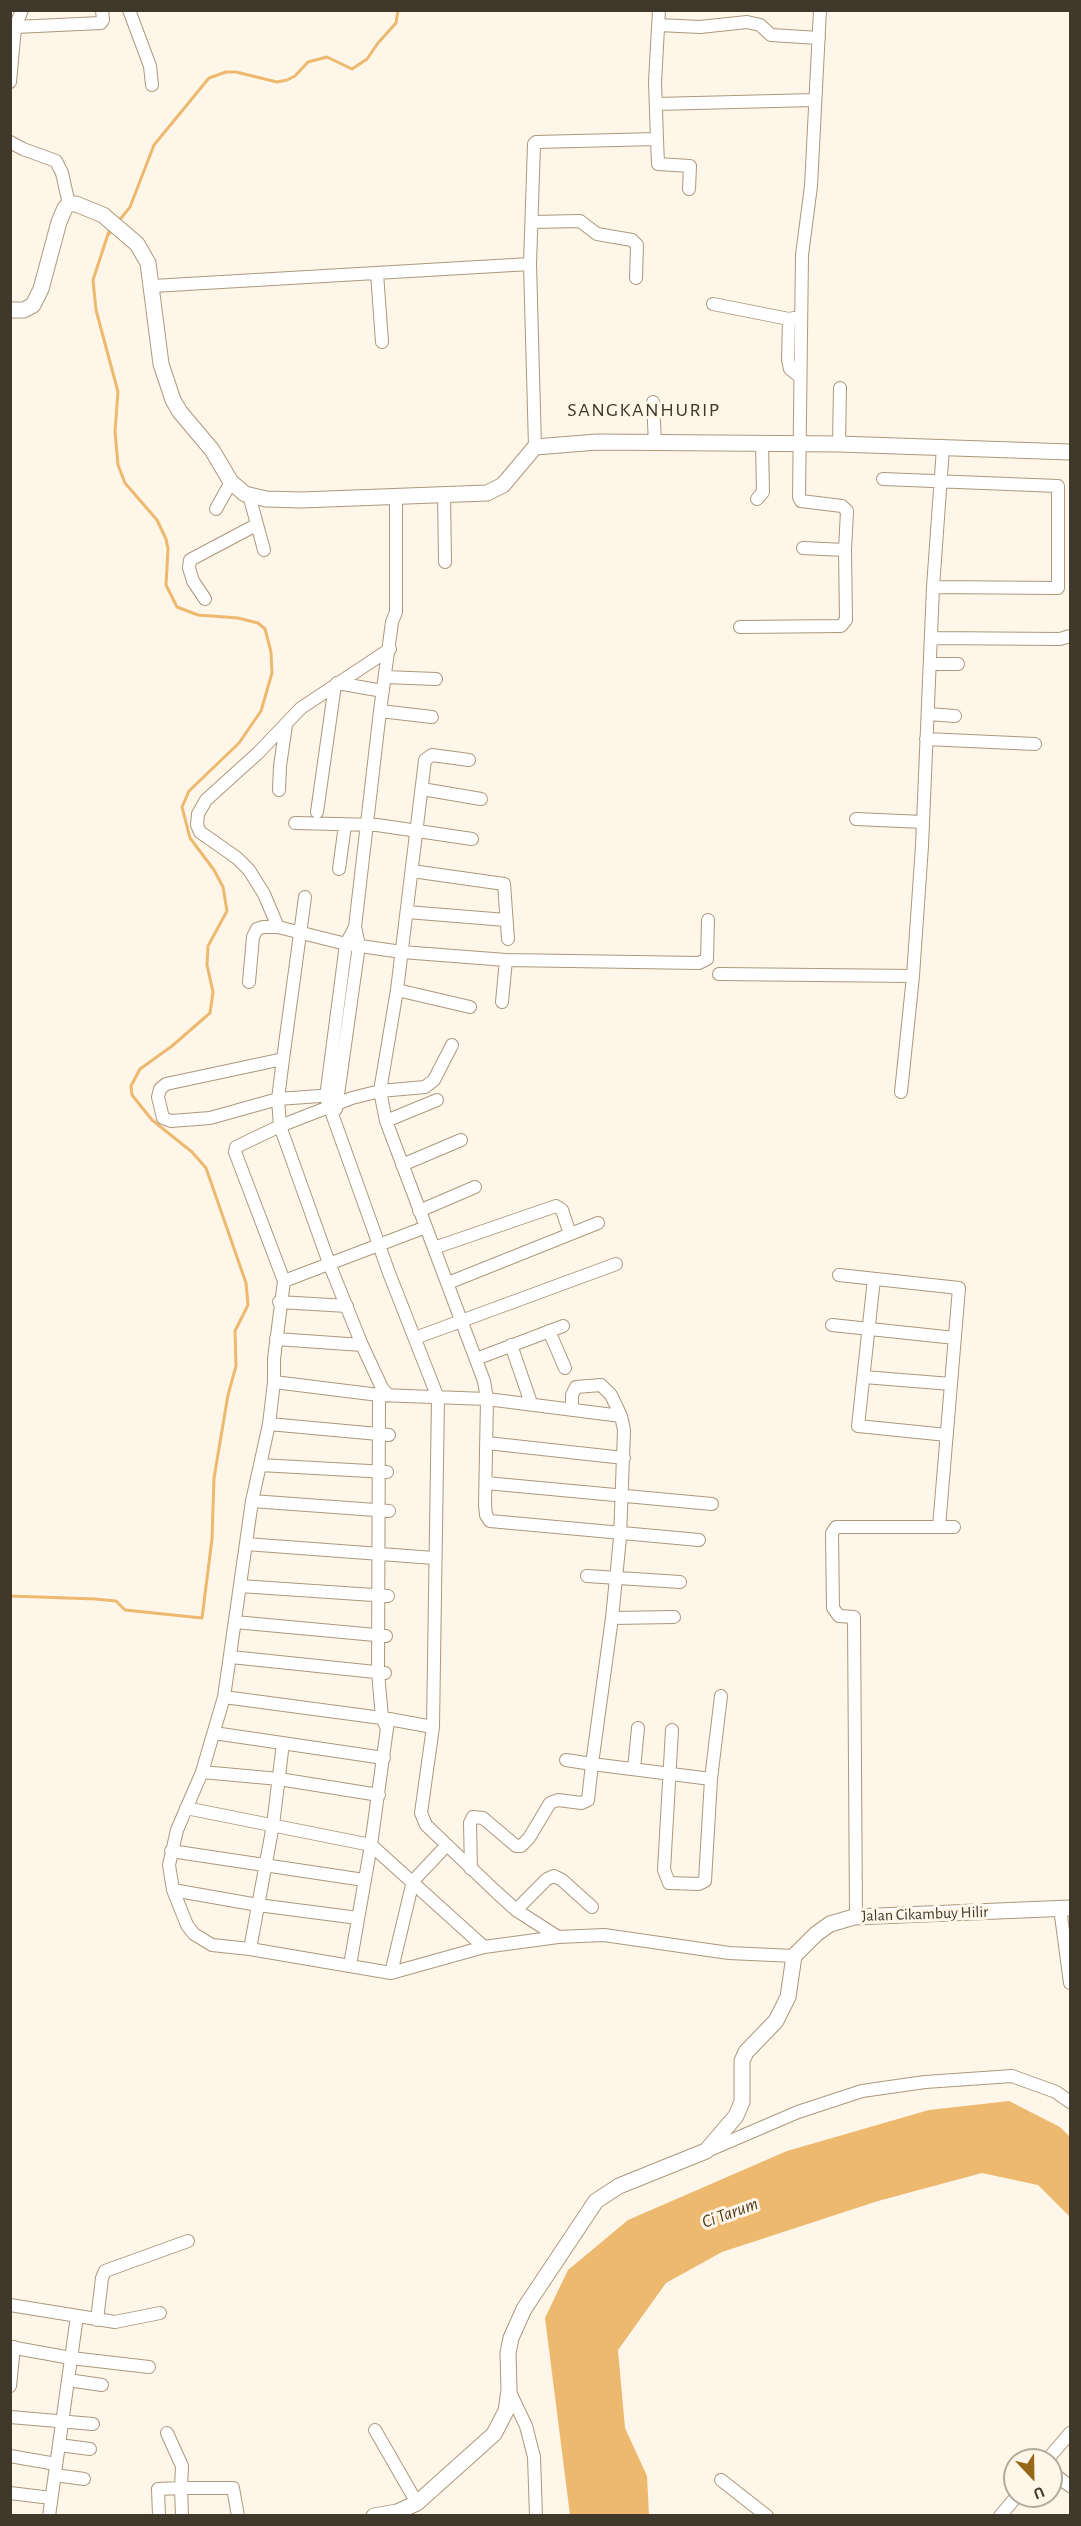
<!DOCTYPE html>
<html>
<head>
<meta charset="utf-8">
<style>
  body { margin:0 }
  #map { position:relative; width:1081px; height:2526px; overflow:hidden; background:#fff6ea; font-family:"Alegreya Sans",sans-serif }
  canvas { display:block }
  .frame { position:absolute; inset:0; border:12px solid #41382c; pointer-events:none }
  .north { position:absolute; left:1003px; top:2448px; width:60px; height:60px; box-sizing:border-box; background:#fff6ea; border:2px solid #b3aa9e; border-radius:50%; rotate:158deg; font-size:16px; font-weight:700; line-height:24px; text-align:center; color:#41382c }
  .north::after { content:''; display:block; margin:auto; width:21px; height:27px; background:#966716; clip-path:polygon(50% 0,100% 100%,50% 72%,0 100%) }
</style>
</head>
<body>
<div id="map">
<canvas width="1081" height="2526"></canvas>
<div class="frame"></div>
<div class="north">U</div>
</div>
<script>
const g = document.querySelector('canvas').getContext('2d');
g.lineJoin = 'round';
function paint(path, color) { g.fillStyle = color; g.fill(path, 'evenodd'); }
const shape = rows => new Path2D(rows.map(r => 'M' + r).join(''));
function strokePath(path, color, width, dash) { g.strokeStyle = color; g.lineWidth = width; g.lineCap = dash ? 'butt' : 'round'; g.setLineDash(dash || []); g.stroke(path); }
function label(font, color, halo, rows, align = 'center') {
  g.font = font + ' "Alegreya Sans",sans-serif'; g.lineWidth = 6; g.setLineDash([]); g.textBaseline = 'middle'; g.strokeStyle = halo; g.fillStyle = color; for (const [text, x, y, turn = 0] of rows) {
    g.save(); g.translate(x, y); g.rotate((+turn || 0) * Math.PI / 180); g.textAlign = isNaN(turn) ? turn : align; if (halo) g.strokeText(text, 0, 0); g.fillText(text, 0, 0); g.restore();
  }
}
paint(shape([
  [1009,2101,1060,2127,1070,2137,1070,2217,1038,2185,982,2173,878,2201,722,2252,666,2283,618,2350,625,2428,647,2476,649,2515,570,2515,545,2318,568,2270,628,2220,787,2151,929,2110]
]), '#edb96f');
strokePath(shape([
  [118,222,130,207,154,145,209,78,226,72,236,72,277,82,287,80,295,76,308,62,327,57,352,69,367,59,378,43,396,23,398,10],
  [10,1596,95,1599,116,1601,125,1610,202,1618,212,1539,214,1478,228,1395,236,1366,235,1331,248,1305,246,1283,206,1168,192,1152,152,1120,132,1095,131,1086,140,1069,172,1046,210,1013,213,992,207,965,208,946,227,911,223,887,214,870,190,838,182,807,189,791,239,743,261,711,272,673,271,652,265,629,258,623,238,618,198,615,177,607,166,585,168,549,166,539,157,520,125,483,118,465,115,431,118,392,96,310,93,280,110,228,109,234,112,230]
]), '#edb96f', 3);
const minor = shape([
  [129,10,150,66,152,85],
  [659,25,700,27,747,22,760,25,771,35,819,38],
  [15,27,101,23,103,20,102,10],
  [10,82,15,27,22,10],
  [656,104,814,100],
  [657,139,658,164,690,166,689,189],
  [10,142,23,149,56,161,62,173,69,204],
  [532,222,580,221,597,234,632,240,637,245,636,278],
  [377,273,382,342],
  [153,286,530,264],
  [713,304,789,319],
  [794,318,789,319,788,360,790,369,799,376],
  [653,402,655,443],
  [839,444,840,388],
  [535,447,530,264,534,144,536,142,657,139,655,82,659,10],
  [883,479,1058,486,1058,588,933,587],
  [444,494,445,562],
  [249,495,264,550],
  [757,499,763,492,762,443],
  [216,509,231,482],
  [803,548,845,550],
  [205,599,193,581,189,568,190,560,256,525],
  [740,627,841,626,846,620,845,550,847,511,842,506,801,501,799,497,802,255,811,186,820,10],
  [931,638,1060,639,1070,636],
  [930,664,958,664],
  [385,677,436,679],
  [337,683,383,691],
  [380,711,432,717],
  [928,714,955,716],
  [926,739,1035,744],
  [422,789,481,799],
  [279,790,280,766,286,725],
  [317,812,335,685],
  [856,819,923,822],
  [295,823,377,825,472,839],
  [339,869,345,825],
  [412,871,504,884,508,939],
  [305,897,283,1059,278,1099,280,1126,329,1263,362,1345,382,1388,388,1395],
  [407,912,506,920],
  [278,927,264,894,249,870,237,858,200,832,197,825,198,814,206,800,258,753,301,708,390,649],
  [355,927,346,944,326,1097,389,1273,438,1398,433,1727,421,1813,426,1825,493,1889,516,1910,558,1937],
  [719,974,913,976],
  [249,982,253,937,257,929,263,927,278,927,346,944,402,952,506,960,699,963,707,959,708,920],
  [397,990,470,1007],
  [502,1002,506,960],
  [452,1045,434,1080,425,1087,380,1091,352,1098,280,1126,236,1147,235,1152,284,1281,274,1359,274,1382,379,1395,487,1399,485,1505,486,1515,490,1521,699,1540],
  [283,1059,166,1084,160,1089,158,1097,163,1118,171,1121,210,1118,278,1099,334,1095],
  [901,1092,913,976,922,846,933,587,943,448],
  [437,1100,386,1121,484,1381,487,1399,621,1416,624,1430,620,1538,612,1618,592,1764,566,1760],
  [336,1109,359,945,355,927,380,711,392,622,396,612,396,497],
  [386,1121,380,1091,397,990,425,760,432,755,469,760],
  [402,1165,461,1140],
  [419,1211,475,1187],
  [434,1248,556,1206,562,1210,570,1234],
  [839,1275,959,1288,939,1527],
  [874,1279,858,1426,947,1435],
  [284,1281,426,1227],
  [448,1283,598,1223],
  [279,1302,347,1306],
  [832,1325,955,1338],
  [549,1331,565,1368],
  [415,1338,616,1264],
  [276,1339,362,1345],
  [511,1345,531,1403],
  [476,1359,563,1326],
  [864,1377,951,1384],
  [381,1390,379,1395,378,1672,382,1718,386,1726],
  [572,1409,572,1395,576,1387,601,1385,611,1395,621,1416],
  [269,1424,389,1435],
  [487,1443,624,1458],
  [260,1465,387,1472],
  [486,1483,712,1504],
  [252,1501,389,1511],
  [246,1544,434,1558],
  [587,1576,680,1582],
  [240,1586,388,1596],
  [612,1618,674,1617],
  [235,1622,386,1636],
  [231,1657,385,1673],
  [224,1697,389,1719,433,1727],
  [672,1730,664,1870,669,1883,699,1884,705,1881,711,1779],
  [214,1733,384,1758],
  [283,1743,273,1825,250,1949,391,1973,484,1947,558,1937,604,1935,729,1953,794,1956],
  [634,1769,638,1728],
  [202,1772,279,1779,379,1795],
  [186,1808,371,1845,484,1947],
  [171,1851,364,1880],
  [471,1869,470,1823,473,1817,483,1818,516,1846,521,1846,529,1838,550,1803,558,1800,582,1803,588,1800,592,1764,711,1779,721,1696],
  [173,1890,258,1905,358,1918],
  [1060,1908,1070,1983],
  [516,1910,547,1879,554,1876,562,1880,592,1907],
  [856,1917,854,1617,839,1616,833,1608,832,1533,836,1527,954,1527],
  [250,1949,212,1945,194,1934,187,1925,173,1890,169,1865,177,1830,202,1772,224,1697,252,1501,269,1424,274,1382],
  [350,1965,371,1845,388,1721],
  [391,1973,413,1881,447,1845],
  [707,2151,798,2112,862,2091,925,2082,1012,2076,1056,2092,1070,2102],
  [10,2305,115,2322,160,2313],
  [97,2320,102,2278,105,2271,188,2241],
  [10,2347,71,2358,149,2367],
  [68,2380,102,2385],
  [10,2386,14,2347],
  [509,2390,526,2426,534,2457,536,2516],
  [10,2417,93,2424],
  [375,2430,417,2503],
  [167,2433,182,2466,181,2488,233,2488,238,2516],
  [59,2445,90,2449],
  [10,2456,56,2464],
  [1047,2460,1070,2433],
  [1051,2472,1070,2486],
  [55,2475,84,2479],
  [721,2480,767,2516],
  [10,2493,51,2498],
  [49,2516,77,2316],
  [159,2516,158,2489,181,2488,182,2516],
  [1000,2516,1017,2496]
]);
const tertiary = shape([
  [10,310,24,310,33,305,41,289,59,222,65,208,69,204,76,204,103,215,137,244,148,263,161,364,173,400,180,412,212,450,231,482,245,494,266,499,301,500,487,493,503,485,535,447,597,442,839,444,1070,452],
  [374,2516,397,2512,417,2503,494,2434,506,2411,509,2390,508,2353,511,2338,524,2309,596,2201,619,2186,706,2151,736,2116,742,2102,742,2061,746,2052,776,2021,788,1997,794,1956,816,1934,830,1924,854,1917,1070,1908]
]);
strokePath(minor, '#ac987c', 14);
strokePath(tertiary, '#ac987c', 17);
strokePath(minor, '#fff', 12);
strokePath(tertiary, '#fff', 15);
label('16px', '#41382c', '#fff6ea', [
  ["Jalan Cikambuy Hilir",925,1914,-2]
]);
label('italic 18px', '#503a1a', '#fff6ea', [
  ["Ci Tarum",730,2213,-20]
]);
g.letterSpacing = '1.5px';
label('20px', '#41382c', '#fff6ea', [
  ["SANGKANHURIP",644,410]
]);
g.letterSpacing = '0px';
</script>
</body>
</html>
